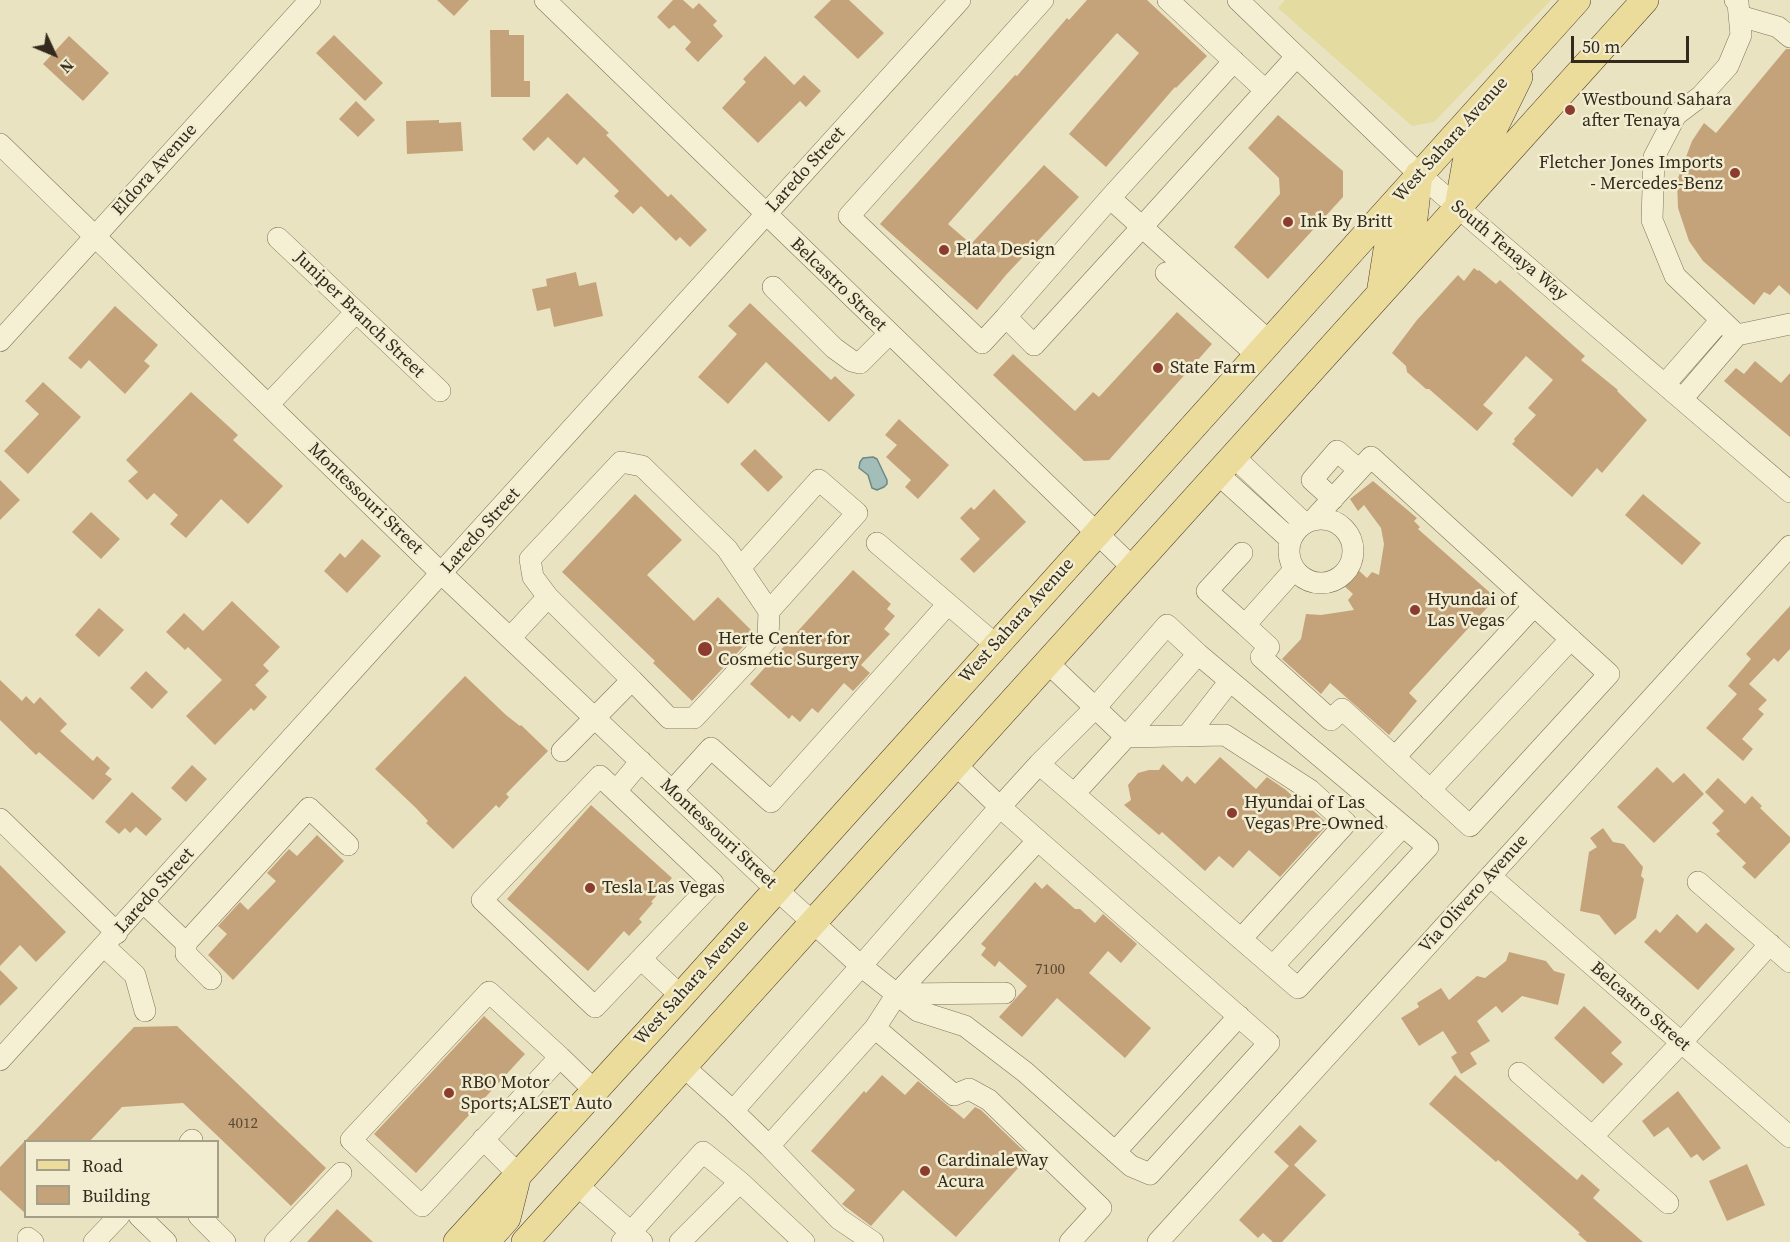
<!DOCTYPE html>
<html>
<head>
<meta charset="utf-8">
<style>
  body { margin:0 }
  #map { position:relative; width:1790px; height:1242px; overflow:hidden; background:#eae3c1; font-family:"Source Serif 4",serif }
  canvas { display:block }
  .legend { position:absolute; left:24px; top:1140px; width:195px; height:78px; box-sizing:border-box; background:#f2edd0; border:2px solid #a69f88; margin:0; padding:8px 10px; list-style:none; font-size:18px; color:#332a1d }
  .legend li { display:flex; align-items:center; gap:12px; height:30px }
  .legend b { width:30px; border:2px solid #a69f88 }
  .north { position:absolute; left:24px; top:24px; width:60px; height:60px; -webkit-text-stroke:4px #f2edd0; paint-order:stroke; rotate:134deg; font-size:16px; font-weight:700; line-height:24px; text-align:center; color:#332a1d }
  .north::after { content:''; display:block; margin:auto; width:21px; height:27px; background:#332a1d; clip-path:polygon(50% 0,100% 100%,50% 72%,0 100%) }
  .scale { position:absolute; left:1571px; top:36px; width:118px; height:27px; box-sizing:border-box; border:3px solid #332a1d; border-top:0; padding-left:8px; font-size:18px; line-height:21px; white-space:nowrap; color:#332a1d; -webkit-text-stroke:4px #f2edd0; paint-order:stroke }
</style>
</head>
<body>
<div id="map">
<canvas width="1790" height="1242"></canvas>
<ul class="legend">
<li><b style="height:8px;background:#ebdc9b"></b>Road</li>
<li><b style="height:16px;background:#c5a37a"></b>Building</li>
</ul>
<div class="north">N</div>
<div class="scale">50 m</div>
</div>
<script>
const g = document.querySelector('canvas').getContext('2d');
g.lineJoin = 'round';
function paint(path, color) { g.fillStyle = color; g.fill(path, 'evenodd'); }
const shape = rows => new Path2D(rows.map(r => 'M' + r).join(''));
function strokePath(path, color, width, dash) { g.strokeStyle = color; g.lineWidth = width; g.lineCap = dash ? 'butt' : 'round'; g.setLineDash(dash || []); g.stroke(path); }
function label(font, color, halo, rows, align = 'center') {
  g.font = font + ' "Source Serif 4",serif'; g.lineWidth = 5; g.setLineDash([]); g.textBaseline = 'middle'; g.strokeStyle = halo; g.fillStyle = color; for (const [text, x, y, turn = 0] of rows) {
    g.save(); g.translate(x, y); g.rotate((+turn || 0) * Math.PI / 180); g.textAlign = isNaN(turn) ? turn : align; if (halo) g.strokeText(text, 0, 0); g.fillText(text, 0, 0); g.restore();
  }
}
paint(shape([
  [1285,0,1551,0,1434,122,1412,126,1278,8]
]), '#e4dba0');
const water = shape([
  [873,457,877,459,887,480,887,484,884,487,877,490,872,488,868,475,859,468,860,462,863,458,873,457]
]);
paint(water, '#a3bdb8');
strokePath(water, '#6c8986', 1.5);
paint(shape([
  [437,0,469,0,454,16],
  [673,0,683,0,693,9,699,3,717,21,713,25,723,36,698,62,685,49,691,42,674,25,669,29,657,17],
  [831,0,849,0,884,33,858,59,814,17],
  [1087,0,1147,0,1207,56,1176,88,1175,87,1106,167,1069,134,1139,53,1117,33,948,224,971,244,1044,165,1079,197,1006,275,977,310,880,224,1015,75,1017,76,1067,18,1069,20],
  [490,30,509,30,509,35,524,35,524,81,530,81,530,97,491,97],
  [334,35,383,83,365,101,316,53],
  [69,36,109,73,83,101,43,64],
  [1786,49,1790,49,1790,295,1779,285,1770,295,1764,292,1754,305,1703,261,1689,241,1678,208,1677,181,1692,141,1704,123,1716,133],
  [765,56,794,85,804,75,821,91,806,107,800,101,758,143,722,108,746,82,743,79],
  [567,93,609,133,606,135,668,197,671,194,707,230,690,247,680,237,676,241,641,206,633,214,614,196,619,191,584,157,577,165,548,137,534,151,522,139],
  [356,101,375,120,358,137,339,119],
  [1278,115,1343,171,1343,197,1268,279,1234,247,1280,194,1279,178,1248,148],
  [439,120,439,123,461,122,463,151,407,154,406,121],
  [1474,268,1478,271,1479,270,1496,284,1500,280,1509,288,1585,356,1581,360,1618,390,1617,391,1647,420,1602,473,1597,468,1572,497,1512,444,1515,441,1514,439,1536,415,1528,408,1553,380,1526,356,1483,405,1493,413,1477,431,1429,389,1426,389,1407,372,1406,366,1392,353,1417,320,1458,275,1464,281],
  [576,272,579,286,596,282,603,316,554,327,550,308,537,311,532,289,547,286,546,279],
  [750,303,831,380,835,376,855,395,829,422,766,362,728,404,698,377,737,334,728,326],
  [115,306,158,345,144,361,150,366,125,394,89,360,81,369,68,358],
  [1177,312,1212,344,1109,460,1084,461,993,375,1013,354,1075,411,1093,392,1099,397],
  [1755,361,1781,383,1790,373,1790,437,1724,381,1736,368,1744,374],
  [43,382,81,417,28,474,4,451,39,414,25,401],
  [191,392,238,435,233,440,283,486,248,524,221,499,186,538,170,524,178,515,154,493,147,500,128,481,138,472,126,460],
  [899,419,949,465,918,499,905,487,911,480,886,457,897,445,885,435],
  [755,449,783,477,768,492,740,464],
  [0,480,20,500,0,520],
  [1373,481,1417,518,1414,521,1420,527,1418,529,1496,598,1409,693,1417,701,1389,735,1330,683,1321,694,1282,659,1301,639,1306,614,1321,615,1354,610,1348,600,1353,594,1341,583,1356,568,1367,578,1372,572,1379,575,1384,544,1381,528,1364,505,1358,511,1350,499],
  [994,489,1026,522,974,573,960,559,980,539,960,518,971,507,974,510],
  [635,494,682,540,647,575,694,621,718,597,755,634,692,701,653,663,655,661,562,572],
  [1643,494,1701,543,1682,565,1625,515],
  [91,512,120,539,101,559,72,532],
  [362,539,381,556,347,593,324,571,340,553,345,558],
  [853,570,891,604,887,609,895,616,884,629,890,634,861,665,870,673,853,691,844,683,818,713,812,708,800,722,792,715,789,719,750,684],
  [232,601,280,647,263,665,269,671,255,685,267,697,254,711,251,708,215,745,186,716,222,680,188,647,185,650,166,632,184,613,203,631],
  [1790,606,1790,649,1778,662,1774,658,1749,684,1767,700,1758,709,1764,714,1742,739,1753,749,1743,761,1706,728,1737,694,1728,686,1751,659,1746,654],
  [99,608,124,630,99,657,75,635],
  [146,671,168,692,152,709,130,688],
  [465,676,506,715,520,726,521,725,548,751,506,794,509,797,499,808,496,805,453,849,426,823,428,821,416,808,375,769],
  [0,680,22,701,26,696,34,704,40,697,67,724,60,731,93,761,97,756,110,768,105,774,112,779,93,800,39,752,36,755,0,720],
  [1220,757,1256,789,1267,777,1286,790,1304,807,1306,804,1328,824,1280,877,1249,850,1233,868,1219,856,1205,871,1162,832,1159,835,1124,805,1131,800,1128,785,1138,773,1149,770,1159,770,1163,764,1182,782,1187,776,1195,784],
  [192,765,207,779,186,802,171,788],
  [1657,767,1673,783,1684,773,1704,794,1654,843,1617,807],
  [1718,778,1745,804,1752,796,1762,806,1760,808,1790,837,1790,842,1755,879,1742,867,1746,863,1716,834,1720,831,1712,823,1724,811,1705,792],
  [132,792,162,819,146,836,136,827,130,833,125,828,119,834,105,822],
  [591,805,672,878,651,902,653,903,639,919,642,922,629,936,624,931,588,971,507,899],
  [1603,828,1613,842,1624,844,1643,867,1641,876,1644,879,1636,918,1615,935,1599,915,1580,911,1589,852,1597,847,1590,838],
  [317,835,344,861,233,980,208,955,227,934,218,926,240,902,248,910,276,881,267,873,289,849,297,856],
  [0,865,66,932,36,962,20,945,0,966],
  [1035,882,1042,889,1047,884,1075,909,1080,909,1095,923,1103,914,1137,944,1121,963,1108,951,1089,973,1151,1028,1125,1058,1057,998,1022,1037,999,1017,1027,986,999,961,995,967,981,955,986,948,981,944],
  [1677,914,1697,933,1706,923,1735,949,1698,990,1644,942,1656,929,1660,933],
  [1509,952,1546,961,1554,971,1565,974,1558,1005,1522,996,1502,1013,1496,1006,1477,1021,1490,1041,1470,1053,1477,1064,1461,1074,1451,1057,1457,1053,1443,1031,1419,1046,1401,1018,1419,1007,1417,1003,1441,988,1449,1000,1477,976,1485,978,1506,961],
  [0,970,18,988,0,1006],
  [1584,1006,1622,1042,1611,1053,1623,1064,1603,1084,1554,1038],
  [484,1016,525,1054,416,1173,374,1134],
  [177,1026,326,1168,291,1206,183,1103,122,1107,89,1142,26,1142,26,1214,0,1190,0,1167,134,1027],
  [882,1075,905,1095,918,1081,964,1119,975,1107,981,1110,1029,1156,956,1237,903,1190,871,1226,842,1204,855,1190,811,1151,864,1091,866,1093],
  [1455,1075,1577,1180,1582,1174,1600,1190,1593,1198,1643,1242,1587,1242,1578,1234,1580,1233,1498,1160,1496,1162,1429,1104],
  [1678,1091,1721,1148,1703,1161,1697,1154,1691,1158,1668,1127,1654,1137,1642,1121],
  [1300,1125,1317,1141,1294,1165,1326,1195,1282,1242,1273,1242,1263,1233,1258,1238,1239,1220,1289,1166,1274,1152],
  [1747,1164,1765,1205,1727,1221,1709,1181],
  [337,1209,373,1242,307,1242]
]), '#c5a37a');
const minor = shape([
  [545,0,1133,568],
  [1043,0,849,216,982,343,1006,317,1034,345,1142,227,1110,198],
  [1168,0,1265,90],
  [1238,0,1419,174,1790,492],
  [1735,0,1738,3,1741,35,1728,66,1701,96,1676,115,1654,157,1652,220,1675,276,1737,335],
  [1740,16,1778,27,1790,37],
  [0,144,442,574,777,890,861,966,918,1011,965,1026,1025,1072,1131,1166,1150,1174,1269,1043,1000,807,861,966,733,1111,684,1067],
  [278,238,440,391],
  [1166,273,1257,355],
  [773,287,834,348,852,361,860,363,889,334],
  [1006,317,1110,198,1234,61],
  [0,341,310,0],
  [1269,341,1142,227,1296,57],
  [1665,384,1721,320],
  [1682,399,1737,335,1790,324],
  [268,405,356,312],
  [1233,456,1304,523],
  [1218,474,1291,540],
  [1333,499,1312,480,1337,451,1359,470],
  '1289 551a32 32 0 1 1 64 0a32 32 0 1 1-64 0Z',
  [877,543,996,645],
  [1242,553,1207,591,1245,625,1294,570],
  [740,568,819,480,857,513,769,611],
  [548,597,533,577,530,559,621,462,642,466,727,549,769,611,768,639,694,718,669,718,632,680],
  [1245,625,1269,647,1261,657,1331,720,1342,709,1470,826,1609,674,1371,457,1314,519],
  [510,638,548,597,632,680,562,751],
  [1048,663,1126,737,1198,654,1428,847,1298,988,1241,939,1074,794,1126,737,1225,735,1310,790,1346,823,1241,939],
  [1187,736,1230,681],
  [1395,757,1534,606],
  [956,765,1000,807,1039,764],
  [600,776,713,883,595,1007,482,900,600,776],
  [1430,790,1571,639],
  [616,791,641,761],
  [672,791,711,748,771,802,948,604],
  [1074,794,1039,764,1095,708,1167,625,1198,654],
  [0,819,117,933],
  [1490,876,1790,1137],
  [1698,882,1790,962],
  [144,903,186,943],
  [105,947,135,975,145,1011],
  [641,959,681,996],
  [1273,966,1403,826],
  [211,979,186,954,186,943,309,808,348,845],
  [897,994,1005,993],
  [875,1028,954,1095,969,1089,989,1100,1101,1208,1070,1242],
  [560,1057,422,1206,351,1140,489,992,560,1057,594,1090],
  [0,1060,960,0],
  [1519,1073,1668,1203],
  [733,1111,769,1146],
  [1592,1137,1681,1043,1770,944],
  [483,1139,518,1174],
  [190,1142,192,1140],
  [1115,1152,1239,1016],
  [577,1185,642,1242],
  [139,1216,166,1242],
  [199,1216,225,1242],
  [28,1238,33,1242],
  [94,1242,119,1216],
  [275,1242,341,1173],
  [622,1242,703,1152,740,1182],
  [680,1242,740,1182,804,1242],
  [873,1242,839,1219,769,1146,875,1028,897,994,1038,840],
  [1158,1242,1790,546]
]);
const major = shape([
  [1458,207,1466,162,1493,130,1519,77],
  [1380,294,1387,250,1414,218,1419,174],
  [457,1242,681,996,1577,0],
  [486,1242,507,1218,517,1178],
  [525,1242,1645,0]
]);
strokePath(minor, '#82745a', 22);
strokePath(major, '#50422e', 28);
strokePath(minor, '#f5f0d3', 21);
strokePath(major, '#ebdc9b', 27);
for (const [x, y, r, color] of [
  [1570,110,6,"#8c3b2f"],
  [1735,173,6,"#8c3b2f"],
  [1288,222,6,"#8c3b2f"],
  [944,250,6,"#8c3b2f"],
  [1158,368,6,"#8c3b2f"],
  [1415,610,6,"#8c3b2f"],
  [705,649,8,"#8c3b2f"],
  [1232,813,6,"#8c3b2f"],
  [590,888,6,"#8c3b2f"],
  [449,1093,6,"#8c3b2f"],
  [925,1171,6,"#8c3b2f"]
]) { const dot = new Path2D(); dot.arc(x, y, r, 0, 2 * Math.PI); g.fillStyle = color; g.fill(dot); strokePath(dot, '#f2edd0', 2); }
label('15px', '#584834', null, [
  ["7100",1050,970],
  ["4012",243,1124]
]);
label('18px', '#332a1d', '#f2edd0', [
  ["Westbound Sahara",1582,100],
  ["after Tenaya",1582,121],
  ["Fletcher Jones Imports",1723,163,"right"],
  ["- Mercedes-Benz",1723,184,"right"],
  ["Ink By Britt",1300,222],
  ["Plata Design",956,250],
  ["State Farm",1170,368],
  ["Hyundai of",1427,600],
  ["Las Vegas",1427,621],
  ["Herte Center for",718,639],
  ["Cosmetic Surgery",718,660],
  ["Hyundai of Las",1244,803],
  ["Vegas Pre-Owned",1244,824],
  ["Tesla Las Vegas",602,888],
  ["RBO Motor",461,1083],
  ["Sports;ALSET Auto",461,1104],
  ["CardinaleWay",937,1161],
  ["Acura",937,1182]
], 'left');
label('18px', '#332a1d', '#f2edd0', [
  ["West Sahara Avenue",1451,140,-48],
  ["Eldora Avenue",155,170,-48],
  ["Laredo Street",806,170,-48],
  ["South Tenaya Way",1509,251,40],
  ["Belcastro Street",838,285,44],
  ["Juniper Branch Street",359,315,44],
  ["Montessouri Street",365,499,44],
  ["Laredo Street",481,531,-48],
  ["West Sahara Avenue",1017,621,-48],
  ["Montessouri Street",718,834,43],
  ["Laredo Street",155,891,-48],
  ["Via Olivero Avenue",1474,894,-48],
  ["West Sahara Avenue",692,983,-48],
  ["Belcastro Street",1640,1007,41]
]);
</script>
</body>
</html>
